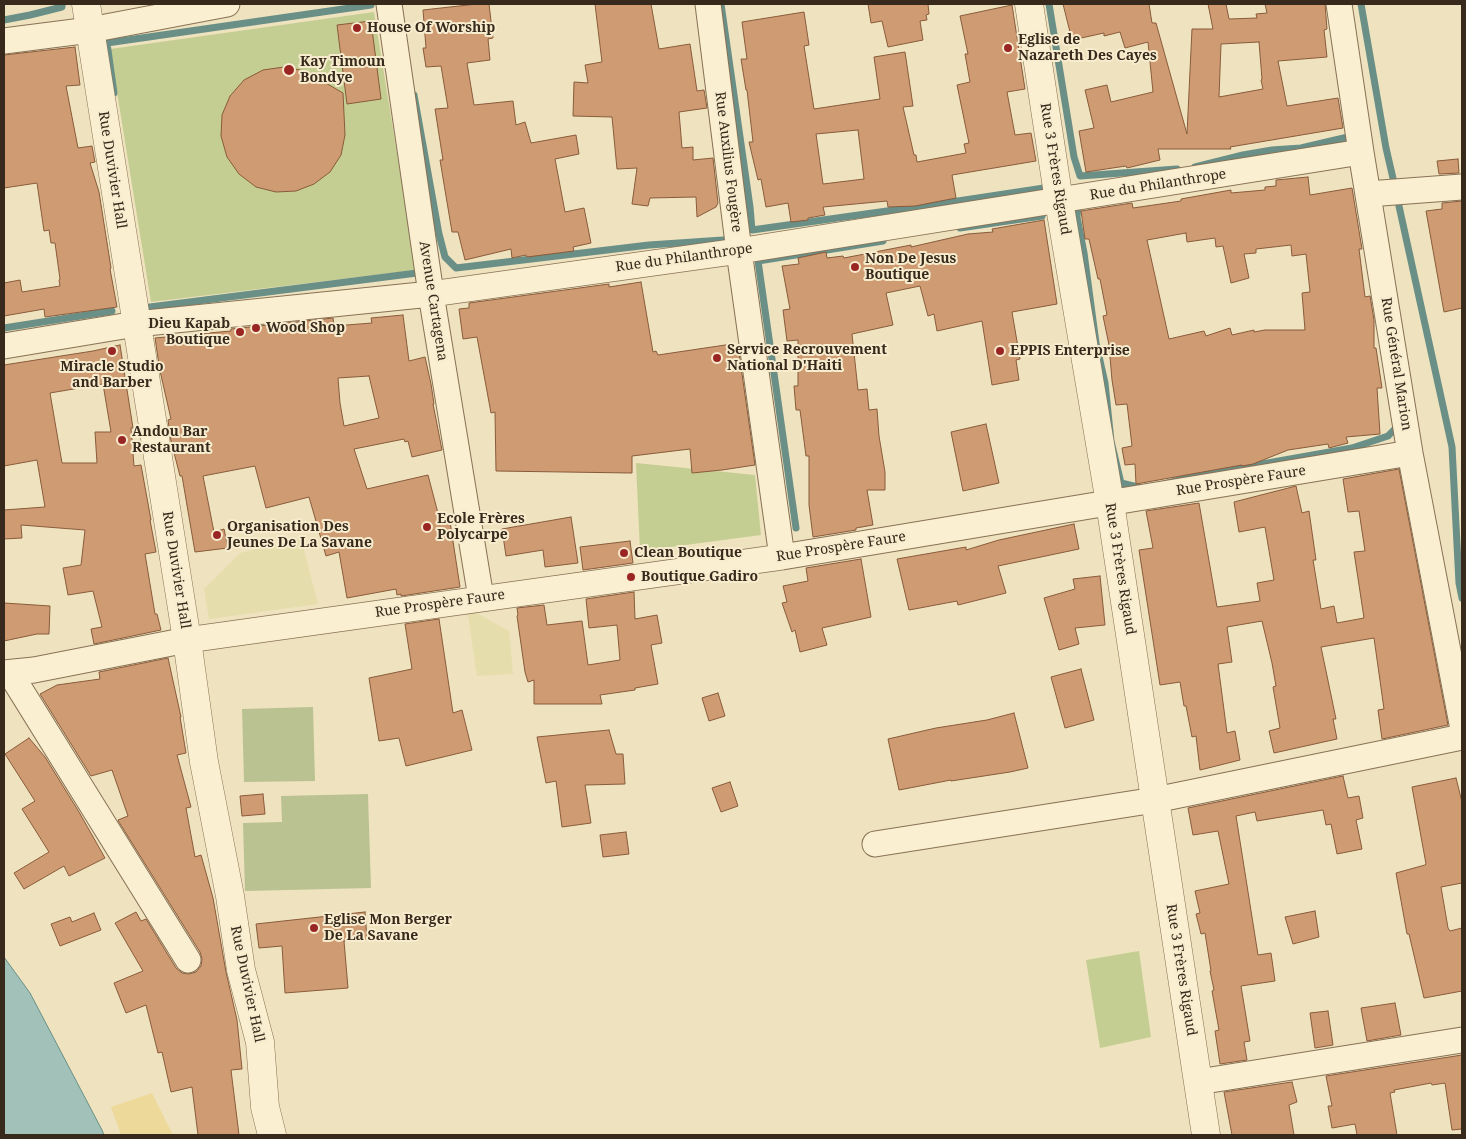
<!DOCTYPE html>
<html>
<head>
<meta charset="utf-8">
<style>
  body { margin:0 }
  #map { position:relative; width:1466px; height:1139px; overflow:hidden; background:#efe2be; font-family:"Noto Serif",serif }
  canvas { display:block }
  .frame { position:absolute; inset:0; border:5px solid #37291b; pointer-events:none }
</style>
</head>
<body>
<div id="map">
<canvas width="1466" height="1139"></canvas>
<div class="frame"></div>
</div>
<script>
const g = document.querySelector('canvas').getContext('2d');
g.lineJoin = 'round';
function paint(path, color) { g.fillStyle = color; g.fill(path, 'evenodd'); }
const shape = rows => new Path2D(rows.map(r => 'M' + r).join(''));
function strokePath(path, color, width, dash) { g.strokeStyle = color; g.lineWidth = width; g.lineCap = dash ? 'butt' : 'round'; g.setLineDash(dash || []); g.stroke(path); }
function label(font, color, halo, rows, align = 'center') {
  g.font = font + ' "Noto Serif",serif'; g.lineWidth = 4; g.setLineDash([]); g.textBaseline = 'middle'; g.strokeStyle = halo; g.fillStyle = color; for (const [text, x, y, turn = 0] of rows) {
    g.save(); g.translate(x, y); g.rotate((+turn || 0) * Math.PI / 180); g.textAlign = isNaN(turn) ? turn : align; if (halo) g.strokeText(text, 0, 0); g.fillText(text, 0, 0); g.restore();
  }
}
paint(shape([
  [301,539,318,604,209,619,204,589,240,553],
  [467,608,509,631,513,674,477,676]
]), '#e5ddab');
paint(shape([
  [374,12,416,270,151,302,110,49],
  [636,463,755,475,761,535,640,551],
  [1139,951,1151,1037,1100,1048,1086,960]
]), '#c5ce92');
paint(shape([
  [152,1093,173,1135,121,1135,111,1107]
]), '#edd99a');
paint(shape([
  [313,707,315,781,244,782,242,709],
  [368,794,371,888,245,891,243,823,282,822,281,796]
]), '#bbc292');
const water = shape([
  [4,957,30,993,102,1130,104,1135,4,1135,4,957]
]);
paint(water, '#a2c1b8');
strokePath(water, '#698f86', 1);
strokePath(shape([
  [721,4,750,207,752,230,958,201,1044,188,1046,182],
  [1049,4,1074,157,1080,176,1177,169],
  [1361,4,1386,148,1395,187],
  [4,20,30,15,62,7,62,4],
  [114,93,107,43,371,5],
  [414,95,439,234,445,257,456,268,649,245,723,240],
  [1350,161,1357,171,1373,265,1398,426,1388,436,1352,448,1189,477,1146,489,1121,483,1111,441,1105,383,1096,343,1084,253,1077,217,1078,204,1220,184,1350,161],
  [1195,167,1243,155,1272,150,1301,148,1348,137,1352,134],
  [1397,197,1452,447,1459,583,1462,598],
  [960,228,1042,216],
  [150,307,417,273],
  [4,328,112,311],
  [796,528,758,261,883,241]
]), '#698f86', 7);
const building = shape([
  [477,4,489,4,493,38,488,39,490,60,467,63,474,105,513,101,516,125,525,122,531,143,576,135,579,154,555,159,565,212,584,208,591,243,573,247,574,251,527,257,526,255,512,258,511,249,465,260,458,232,452,232,440,160,443,160,435,109,448,108,441,66,426,67,423,48,426,48,423,10,477,4],
  [595,4,651,4,659,49,690,44,697,91,704,90,707,108,679,112,682,148,693,147,693,160,713,158,718,203,716,207,697,217,696,197,650,198,648,206,632,204,637,168,617,169,612,117,573,116,574,82,588,83,585,65,602,62,595,4],
  [868,4,928,4,929,14,926,15,927,20,920,21,923,40,888,47,882,21,871,23,868,4],
  [1063,4,1149,4,1152,23,1156,23,1187,134,1192,29,1213,29,1208,4,1226,4,1229,19,1257,18,1256,14,1267,13,1265,4,1325,4,1327,29,1324,30,1327,57,1278,61,1287,106,1338,98,1343,128,1230,147,1231,149,1158,149,1160,160,1127,168,1126,166,1086,172,1079,131,1094,128,1085,90,1107,85,1111,102,1153,92,1148,42,1125,48,1120,32,1104,36,1104,33,1072,40,1063,4],
  [1259,42,1262,79,1261,80,1263,89,1219,97,1221,44,1259,42],
  [1012,5,1025,89,1007,92,1015,135,1031,133,1036,161,952,175,956,198,915,206,888,207,887,201,823,207,825,215,808,218,808,220,791,222,788,203,766,207,761,179,758,180,749,142,753,142,747,90,746,90,741,59,747,59,742,22,804,12,809,45,804,46,814,109,880,99,874,57,905,52,913,106,903,107,914,155,916,155,917,162,966,153,964,144,969,143,957,85,970,82,965,54,968,54,960,16,1012,5],
  [858,130,864,179,823,184,816,134,858,130],
  [371,21,381,99,347,104,337,25,371,21],
  [75,47,80,85,66,86,78,148,92,146,95,162,90,163,99,192,111,268,110,269,117,307,45,317,44,309,4,316,4,283,20,280,22,292,60,286,59,280,60,279,55,243,51,243,49,230,44,231,37,183,4,188,4,55,75,47],
  [284,67,305,71,343,93,345,135,341,155,330,172,314,184,296,191,276,192,256,187,239,174,227,157,221,136,222,115,230,96,244,80,263,70,284,67],
  [1458,159,1459,173,1439,174,1437,161,1458,159],
  [1308,177,1310,195,1352,188,1362,249,1359,249,1365,297,1370,296,1374,320,1374,348,1376,348,1382,388,1377,388,1380,434,1346,437,1348,443,1329,448,1328,444,1288,450,1253,464,1242,466,1242,465,1136,484,1135,464,1125,465,1122,448,1132,446,1127,404,1116,405,1112,380,1109,345,1103,316,1107,315,1100,279,1098,279,1089,239,1085,239,1081,211,1132,203,1133,208,1181,201,1181,199,1231,190,1231,193,1265,190,1265,187,1276,186,1276,180,1308,177],
  [1186,233,1187,242,1215,238,1216,247,1223,246,1231,283,1249,278,1244,254,1256,253,1256,249,1291,245,1292,256,1306,254,1310,292,1302,293,1305,330,1265,330,1254,332,1254,330,1232,335,1230,328,1206,336,1204,331,1169,339,1147,240,1186,233],
  [1462,201,1462,308,1444,312,1426,211,1442,209,1442,203,1462,201],
  [1044,220,1057,304,1012,312,1020,359,1016,360,1019,380,992,385,982,321,937,331,934,314,928,316,920,286,886,293,893,325,852,334,858,390,867,389,869,410,877,409,879,436,885,472,885,490,867,490,873,525,856,528,856,530,813,537,809,505,809,456,806,456,800,410,796,410,794,386,798,386,798,340,787,341,783,310,790,309,782,266,799,264,798,258,826,252,827,258,843,256,844,258,911,245,911,247,968,234,993,232,992,229,1044,220],
  [641,282,653,352,656,351,658,355,732,344,733,348,738,346,755,465,722,470,692,473,690,449,632,456,632,473,496,471,495,412,491,413,477,337,463,339,459,309,469,308,469,303,609,284,609,287,641,282],
  [403,315,409,361,425,357,431,384,434,404,433,404,442,450,412,457,408,441,405,442,404,439,354,449,367,489,428,475,439,517,449,515,460,587,401,596,401,594,397,595,396,589,347,598,339,552,326,556,309,497,266,508,255,466,203,476,214,532,224,529,228,548,195,552,182,476,180,476,171,441,168,420,171,419,160,371,155,338,231,331,231,329,333,318,334,326,372,323,371,318,403,315],
  [369,376,379,418,344,426,340,403,338,378,369,376],
  [120,345,133,428,131,428,134,466,141,465,151,520,150,520,156,552,145,554,155,614,157,614,161,630,94,644,91,629,102,627,93,591,68,595,63,568,81,565,85,530,21,525,22,538,4,539,4,510,45,507,37,460,4,466,4,365,93,351,120,345],
  [103,384,111,432,95,432,97,463,62,463,50,393,103,384],
  [986,424,999,483,963,491,951,432,986,424],
  [1399,469,1448,725,1382,739,1378,710,1384,709,1374,638,1321,647,1336,719,1333,719,1337,739,1274,753,1269,731,1280,728,1273,687,1276,686,1272,663,1262,621,1227,627,1232,662,1218,664,1227,733,1235,731,1240,760,1200,770,1196,736,1192,737,1186,706,1184,706,1180,682,1160,685,1139,550,1153,548,1146,511,1199,503,1217,607,1260,601,1257,583,1274,580,1265,527,1239,532,1234,502,1296,486,1302,513,1309,511,1316,560,1313,560,1321,609,1334,606,1337,623,1364,618,1354,552,1365,551,1359,511,1348,512,1343,479,1399,469],
  [571,517,578,563,545,567,543,550,506,556,502,529,571,517],
  [1074,524,1079,549,998,566,1006,593,958,605,957,601,909,610,897,559,966,547,966,550,999,540,1074,524],
  [630,541,633,563,583,570,580,547,630,541],
  [861,559,871,617,822,628,827,645,800,652,795,630,792,632,782,603,787,602,783,586,808,581,806,568,861,559],
  [1100,576,1105,625,1075,628,1079,644,1059,650,1044,598,1075,589,1073,579,1100,576],
  [634,592,635,619,657,615,662,643,651,645,658,684,635,688,635,690,600,695,602,704,534,704,534,680,528,682,525,672,517,616,518,615,517,608,544,605,547,625,582,621,588,665,620,660,617,625,589,628,586,599,634,592],
  [4,603,50,606,49,634,37,634,4,641,4,603],
  [439,619,453,713,462,710,472,750,406,766,399,738,379,741,369,678,412,669,405,624,439,619],
  [168,658,181,717,180,717,186,753,177,755,191,807,186,808,195,857,201,855,213,898,226,972,237,1020,242,1069,231,1070,239,1135,198,1135,192,1087,171,1092,162,1052,158,1053,146,1005,126,1013,114,983,143,971,115,923,136,912,141,921,146,919,176,968,182,973,189,974,196,972,201,966,202,959,200,952,119,822,118,820,128,816,112,770,91,776,40,694,57,685,100,679,99,672,168,658],
  [1081,669,1094,720,1065,728,1051,677,1081,669],
  [718,693,725,716,709,721,702,698,718,693],
  [1014,713,1028,768,1010,772,951,781,951,780,899,790,888,739,936,728,987,720,1014,713],
  [609,730,616,754,623,754,625,784,585,785,591,823,562,827,556,781,546,783,537,737,609,730],
  [29,738,45,757,79,812,105,858,69,876,64,866,24,889,14,873,49,852,22,809,35,801,5,754,29,738],
  [1343,776,1348,798,1359,796,1363,818,1356,820,1362,849,1337,854,1331,824,1326,825,1323,810,1257,821,1255,812,1236,816,1258,955,1271,953,1275,981,1241,986,1250,1041,1244,1042,1247,1060,1220,1064,1215,1031,1219,1030,1212,991,1214,990,1210,971,1211,971,1205,933,1201,934,1196,914,1200,913,1195,891,1229,884,1218,831,1193,835,1188,808,1343,776],
  [1456,778,1462,802,1462,883,1441,887,1448,928,1450,931,1462,928,1462,991,1424,998,1409,934,1407,934,1396,873,1425,865,1426,864,1412,787,1456,778],
  [730,782,738,806,721,812,712,788,730,782],
  [263,794,265,814,242,816,240,796,263,794],
  [626,832,629,854,603,857,600,835,626,832],
  [1315,911,1319,937,1293,944,1285,917,1315,911],
  [365,912,367,939,344,941,348,988,285,993,282,946,259,948,256,924,365,912],
  [94,913,101,930,60,946,51,924,70,917,72,922,94,913],
  [1395,1003,1401,1035,1367,1041,1361,1008,1395,1003],
  [1328,1011,1333,1045,1315,1048,1310,1013,1328,1011],
  [1462,1055,1462,1129,1452,1130,1445,1083,1432,1085,1431,1083,1394,1090,1395,1092,1390,1093,1397,1135,1357,1135,1355,1124,1332,1128,1328,1106,1332,1106,1326,1076,1462,1055],
  [1292,1082,1297,1102,1289,1105,1294,1135,1232,1135,1224,1092,1292,1082]
]);
paint(building, '#cf9b72');
strokePath(building, '#885b3b', 1);
const minor = shape([
  [389,4,431,294,481,598],
  [708,4,739,251,782,557],
  [1339,4,1361,152,1410,453,1462,724],
  [4,41,90,30,227,4],
  [1368,194,1462,187],
  [4,346,136,324,431,294,739,251,1361,152],
  [4,673,34,670,187,640,782,557,1410,453],
  [10,673,188,960],
  [875,844,1155,800,1462,737],
  [1198,1082,1462,1040]
]);
const tertiary = shape([
  [86,4,187,640,204,762,230,896,241,970,260,1042,265,1107,272,1135],
  [1029,4,1059,201,1110,503,1206,1135]
]);
strokePath(minor, '#887256', 27);
strokePath(tertiary, '#887256', 29);
strokePath(minor, '#faefd1', 25);
strokePath(tertiary, '#faefd1', 28);
for (const [x, y, r, color] of [
  [357,28,5,"#9a2624"],
  [1008,48,5,"#9a2624"],
  [289,70,6,"#9a2624"],
  [855,267,5,"#9a2624"],
  [256,328,5,"#9a2624"],
  [240,332,5,"#9a2624"],
  [112,351,5,"#9a2624"],
  [1000,351,5,"#9a2624"],
  [717,358,5,"#9a2624"],
  [122,440,5,"#9a2624"],
  [427,527,5,"#9a2624"],
  [217,535,5,"#9a2624"],
  [624,553,5,"#9a2624"],
  [631,577,5,"#9a2624"],
  [314,928,5,"#9a2624"]
]) { const dot = new Path2D(); dot.arc(x, y, r, 0, 2 * Math.PI); g.fillStyle = color; g.fill(dot); strokePath(dot, '#f7ecce', 2); }
label('bold 14px', '#37291b', '#f7ecce', [
  ["House Of Worship",367,28],
  ["Eglise de",1018,40],
  ["Nazareth Des Cayes",1018,56],
  ["Kay Timoun",300,62],
  ["Bondye",300,78],
  ["Non De Jesus",865,259],
  ["Boutique",865,275],
  ["Dieu Kapab",230,324,"right"],
  ["Boutique",230,340,"right"],
  ["Wood Shop",266,328],
  ["Service Recrouvement",727,350],
  ["National D'Haiti",727,366],
  ["EPPIS Enterprise",1010,351],
  ["Miracle Studio",112,367,"center"],
  ["and Barber",112,383,"center"],
  ["Andou Bar",132,432],
  ["Restaurant",132,448],
  ["Ecole Frères",437,519],
  ["Polycarpe",437,535],
  ["Organisation Des",227,527],
  ["Jeunes De La Savane",227,543],
  ["Clean Boutique",634,553],
  ["Boutique Gadiro",641,577],
  ["Eglise Mon Berger",324,920],
  ["De La Savane",324,936]
], 'left');
label('14px', '#37291b', '#f7ecce', [
  ["Rue Auxilius Fougère",728,162,83],
  ["Rue 3 Frères Rigaud",1055,169,81],
  ["Rue Duvivier Hall",112,170,81],
  ["Rue du Philanthrope",1158,185,-9],
  ["Rue du Philanthrope",684,258,-8],
  ["Avenue Cartagena",433,301,81],
  ["Rue Général Marion",1396,364,81],
  ["Rue Prospère Faure",1241,481,-9],
  ["Rue Prospère Faure",841,547,-9],
  ["Rue 3 Frères Rigaud",1120,569,81],
  ["Rue Duvivier Hall",176,570,81],
  ["Rue Prospère Faure",440,604,-8],
  ["Rue 3 Frères Rigaud",1181,970,81],
  ["Rue Duvivier Hall",247,984,78]
]);
</script>
</body>
</html>
